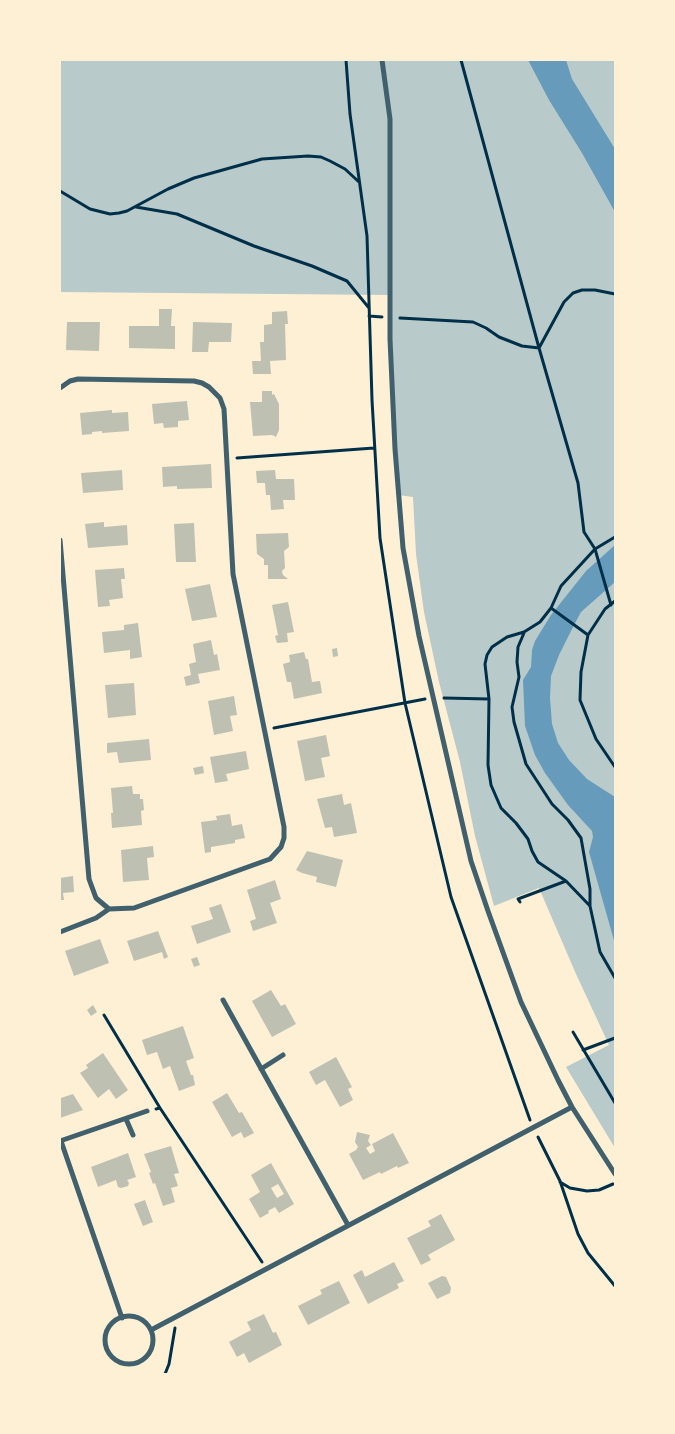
<!DOCTYPE html>
<html>
<head>
<meta charset="utf-8">
<style>
  body { margin:0 }
  #map { position:relative; width:675px; height:1434px; overflow:hidden; background:#fdf0d5; font-family:"Archivo Narrow",sans-serif }
  canvas { display:block }
  .frame { position:absolute; inset:0; border:61px solid #fdf0d5; pointer-events:none }
</style>
</head>
<body>
<div id="map">
<canvas width="675" height="1434"></canvas>
<div class="frame"></div>
</div>
<script>
const g = document.querySelector('canvas').getContext('2d');
g.lineJoin = 'round';
function paint(path, color) { g.fillStyle = color; g.fill(path, 'evenodd'); }
const shape = rows => new Path2D(rows.map(r => 'M' + r).join(''));
function strokePath(path, color, width, dash) { g.strokeStyle = color; g.lineWidth = width; g.lineCap = dash ? 'butt' : 'round'; g.setLineDash(dash || []); g.stroke(path); }
paint(shape([
  [60,60,615,60,615,1148,566,1067,609,1045,576,974,539,888,494,906,475,836,460,762,439,682,424,612,416,554,413,497,398,495,390,295,60,292]
]), '#b9caca');
paint(shape([
  [528,60,566,60,572,79,615,149,615,212,582,153,549,100],
  [615,545,615,582,581,612,573,627,559,655,551,676,550,698,552,724,558,743,569,760,587,779,615,797,615,944,589,852,593,837,592,831,568,805,545,773,535,755,525,726,523,680,531,667,532,650,535,641,551,615,586,571]
]), '#669bbc');
paint(shape([
  [159,309,172,309,171,326,175,326,175,349,129,348,129,326,159,326],
  [287,311,288,324,285,324,286,360,270,361,271,374,253,374,252,361,261,361,260,342,264,342,264,325,272,324,272,312],
  [67,322,100,322,99,351,66,350],
  [193,322,232,323,231,342,209,342,208,352,192,352],
  [262,391,272,391,272,395,274,394,279,404,279,430,276,437,272,435,253,436,250,402,262,402],
  [187,401,189,420,178,421,178,427,164,428,163,423,154,424,152,404],
  [112,410,112,413,128,412,129,431,102,433,102,431,92,432,92,434,82,435,80,413],
  [211,464,212,488,177,489,177,486,163,487,162,467],
  [122,470,123,490,83,493,81,473],
  [275,470,276,479,294,479,295,500,283,500,284,509,271,510,270,495,266,495,265,483,257,483,256,471],
  [104,522,104,527,127,525,128,545,88,548,85,524],
  [194,523,196,562,176,562,174,524],
  [288,533,289,547,284,551,285,568,282,571,283,575,288,579,268,579,268,565,264,565,264,559,257,554,256,534],
  [124,568,125,579,121,579,123,598,109,600,110,606,98,607,95,570],
  [210,584,217,617,192,621,185,589],
  [288,602,294,632,287,633,288,642,277,643,275,636,278,635,272,605],
  [138,623,142,657,130,659,130,650,104,653,102,632,124,630,124,625],
  [211,640,214,655,217,654,220,670,198,674,200,683,186,686,184,677,191,675,189,664,196,662,193,644],
  [337,648,338,656,333,657,332,649],
  [304,652,306,659,308,659,312,682,320,681,322,693,294,699,291,682,287,682,283,664,290,662,289,655],
  [134,683,136,715,108,718,105,685],
  [234,696,237,715,230,716,233,731,214,735,208,701],
  [326,735,330,756,321,758,325,777,305,781,297,741],
  [149,739,151,760,119,763,117,752,107,753,107,743],
  [246,751,249,769,226,774,228,781,215,783,210,757],
  [203,766,204,773,195,775,193,768],
  [132,786,133,794,140,794,140,799,143,799,144,810,141,811,142,825,112,828,111,813,113,813,111,788],
  [342,794,344,805,351,803,357,833,334,837,332,827,325,828,317,799],
  [230,814,232,826,242,824,245,838,235,840,235,843,211,847,211,852,205,853,201,822,217,820,216,816],
  [153,846,154,857,147,858,149,880,123,882,121,850],
  [307,851,343,860,336,887,316,882,317,877,302,873,296,870],
  [73,876,74,892,63,893,64,900,60,900,60,878],
  [275,880,281,899,270,903,277,923,253,931,250,921,256,919,247,890],
  [221,904,231,932,197,944,191,926,213,919,209,908],
  [158,931,168,957,164,959,162,952,134,961,127,941],
  [100,939,109,963,74,976,65,951],
  [197,957,200,965,194,967,191,959],
  [271,990,281,1006,285,1004,296,1024,272,1037,252,1001],
  [93,1005,97,1012,91,1016,87,1010],
  [183,1026,194,1058,186,1061,191,1075,193,1075,195,1085,179,1091,170,1066,163,1069,157,1052,147,1055,142,1040],
  [103,1053,128,1090,116,1099,109,1089,98,1098,80,1073,88,1068,86,1065],
  [336,1057,352,1087,348,1089,353,1100,340,1107,325,1080,316,1085,309,1072],
  [227,1093,239,1113,242,1112,254,1133,244,1138,241,1132,232,1137,212,1102],
  [73,1094,83,1110,60,1118,60,1096,61,1098],
  [357,1132,370,1135,368,1141,371,1145,366,1148,370,1154,375,1151,372,1144,393,1133,409,1163,398,1168,397,1166,381,1174,380,1172,363,1180,349,1154,356,1150,358,1147,355,1142],
  [171,1146,179,1173,174,1174,178,1186,171,1188,175,1202,163,1206,155,1183,153,1184,149,1173,151,1172,144,1154],
  [128,1153,136,1177,127,1180,129,1183,128,1186,121,1188,118,1187,116,1180,98,1187,91,1167],
  [271,1163,294,1204,279,1213,275,1207,268,1211,269,1213,260,1218,249,1199,260,1192,251,1175],
  [278,1184,284,1194,277,1198,271,1188],
  [145,1200,153,1222,143,1226,134,1204],
  [441,1214,455,1240,428,1255,431,1260,421,1265,407,1238,431,1226,428,1221],
  [394,1262,404,1281,397,1284,399,1288,368,1304,353,1275,362,1270,365,1277],
  [442,1276,446,1277,451,1288,450,1293,437,1299,428,1283],
  [339,1281,350,1303,308,1325,298,1306,322,1294,320,1290],
  [264,1314,273,1333,276,1332,282,1345,249,1363,244,1353,237,1357,229,1342,251,1330,247,1322]
]), '#bec0b2');
strokePath(shape([
  [346,60,350,114,367,236,372,400,380,538,405,703,451,897,530,1120],
  [461,60,539,348,564,302,573,293,582,290,595,290,615,294],
  [60,191,90,209,110,214,119,213,127,211,168,189,194,178,262,159,308,156,321,157,330,161,345,169,359,182],
  [136,207,177,214,254,246,312,266,347,281,369,308],
  [369,316,382,317],
  [400,318,473,322,486,328,499,337,522,346,539,348,578,483,584,532,595,549,561,586,551,608,540,622,524,632,507,637,492,647,487,655,485,664,489,699,488,765,491,785,501,808,516,823,528,839,532,851,538,862,566,881,590,906,600,952,615,978],
  [237,458,374,448],
  [615,601,605,609,588,635,581,672,580,700,596,739,615,767],
  [611,605,595,549,615,537],
  [551,608,588,635],
  [524,633,518,647,517,662,519,677,512,707,514,722,526,764,552,804,568,820,581,838,590,889,590,906],
  [444,698,489,699],
  [274,728,425,699],
  [520,902,518,899,566,881],
  [104,1015,160,1108],
  [573,1032,615,1103],
  [583,1050,615,1038],
  [156,1109,160,1108,262,1262],
  [538,1137,560,1181,578,1234,588,1253,615,1286],
  [560,1182,570,1188,587,1191,599,1190,613,1184],
  [165,1374,169,1364,175,1328]
]), '#003049', 3);
strokePath(shape([
  [382,60,390,119,390,339,395,449,403,548,419,636,471,861,488,911,521,1002,558,1080,572,1107,615,1174],
  [60,388,70,381,78,379,194,381,202,383,209,387,220,398,224,409,233,574,284,827,284,838,281,847,270,859,134,908,109,909,96,898,89,879,60,540],
  [60,932,96,918,109,909],
  [223,1000,348,1225],
  [261,1069,283,1055],
  [126,1119,133,1135],
  [60,1141,147,1111],
  [61,1141,122,1318],
  '105 1340a24 24 0 1 1 48 0a24 24 0 1 1-48 0Z',
  [151,1330,572,1107]
]), '#3f606c', 5);
</script>
</body>
</html>
